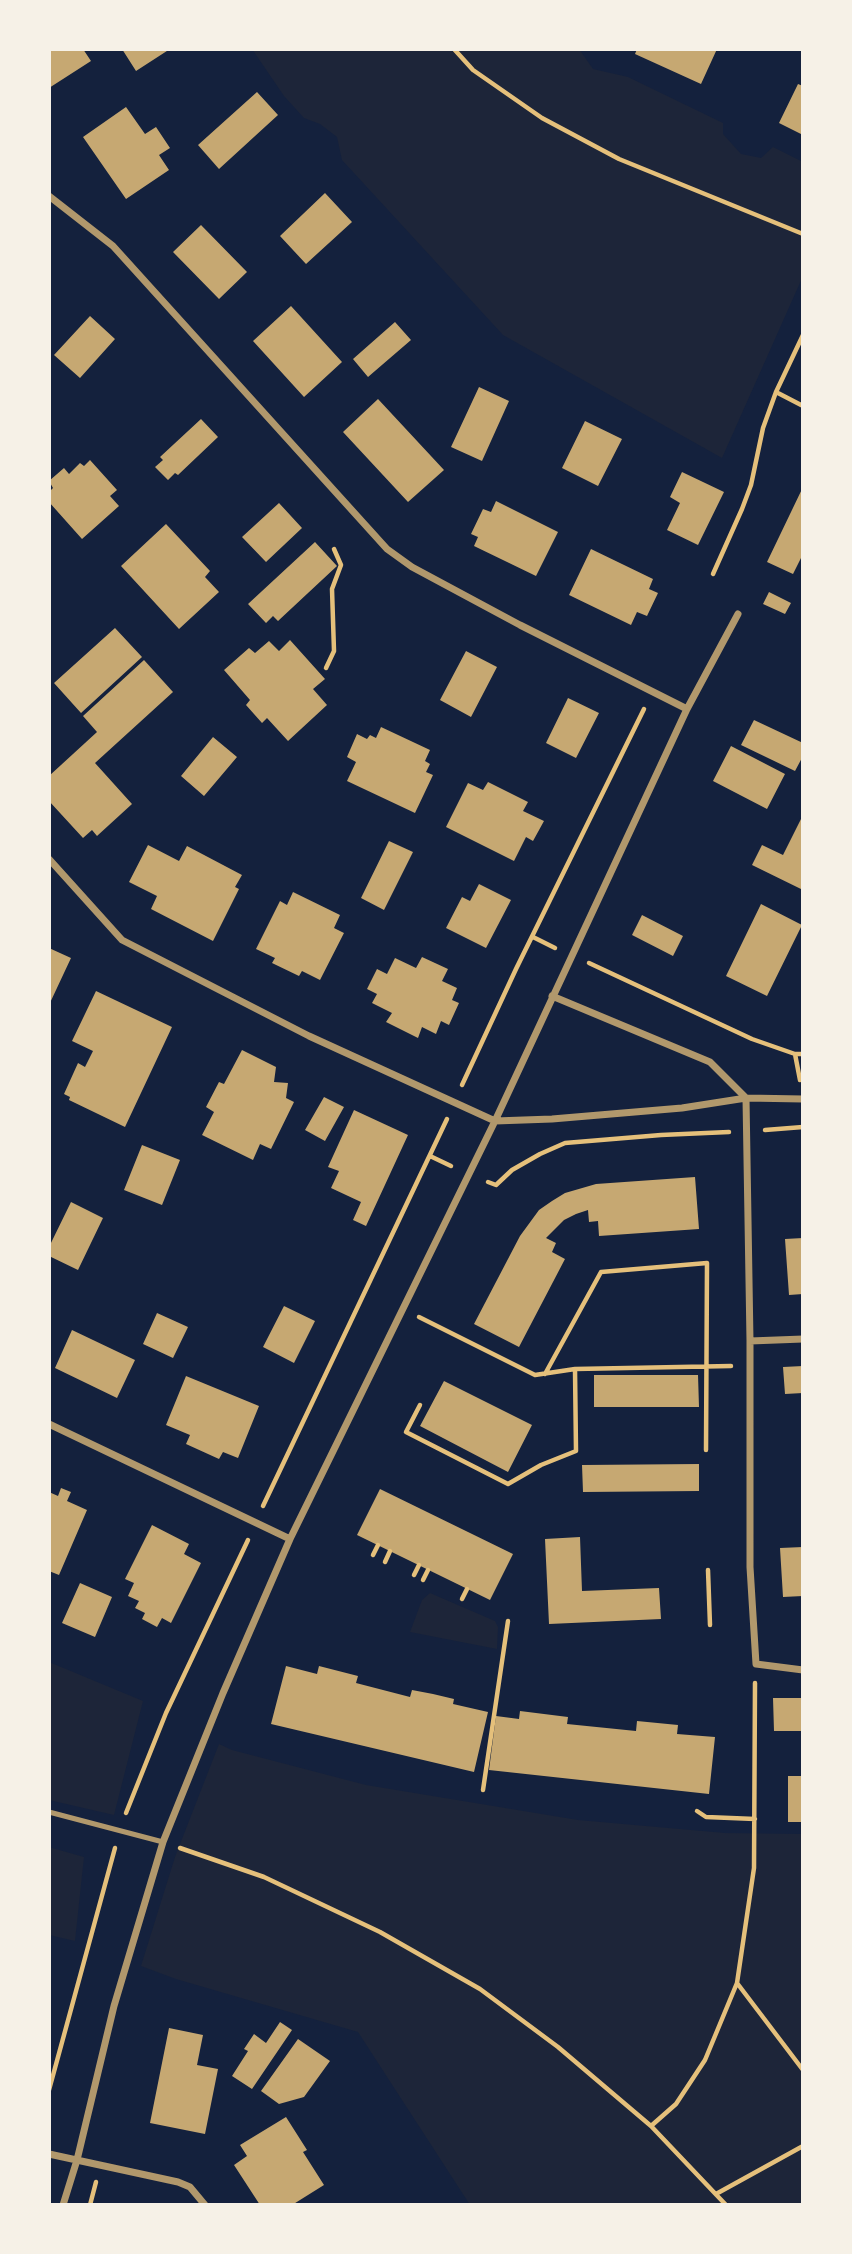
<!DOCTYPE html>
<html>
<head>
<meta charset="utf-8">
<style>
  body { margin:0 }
  #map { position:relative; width:852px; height:2254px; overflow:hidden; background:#14213d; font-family:"Golos Text",sans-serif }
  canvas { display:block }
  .frame { position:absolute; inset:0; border:51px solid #f6f1e7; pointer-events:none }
</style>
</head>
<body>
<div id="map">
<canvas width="852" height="2254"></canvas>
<div class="frame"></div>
</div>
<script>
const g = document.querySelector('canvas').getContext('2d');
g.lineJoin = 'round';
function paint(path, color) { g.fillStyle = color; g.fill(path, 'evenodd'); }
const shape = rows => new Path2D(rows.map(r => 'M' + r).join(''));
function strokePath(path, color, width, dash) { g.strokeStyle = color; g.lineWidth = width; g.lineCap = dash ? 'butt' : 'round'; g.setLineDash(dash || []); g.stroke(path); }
paint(shape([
  [252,49,579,49,593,69,628,77,723,123,723,134,741,154,761,158,773,147,803,162,803,276,722,458,503,335,342,160,337,137,320,124,304,118,284,96],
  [430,1593,495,1621,498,1627,497,1649,410,1632,422,1600],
  [49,1662,143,1701,114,1815,49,1800],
  [219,1744,232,1750,366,1785,578,1820,725,1833,803,1834,803,2205,470,2205,358,2032,176,1979,141,1966,175,1857],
  [49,1847,84,1857,75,1941,49,1935]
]), '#1d2539');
paint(shape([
  [49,49,83,49,91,61,49,88],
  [122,49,170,49,136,71],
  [637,49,717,49,701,84,635,54],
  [798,84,803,86,803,135,779,123],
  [257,92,278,115,219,169,198,145],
  [126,107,145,134,156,127,170,148,159,155,169,170,126,199,83,137],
  [325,193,352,222,306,264,280,236],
  [201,225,247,272,219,299,173,252],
  [291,306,342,362,304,397,253,341],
  [90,316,115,339,80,378,54,355],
  [395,322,411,340,368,377,353,359],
  [479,387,509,401,482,461,451,447],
  [378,399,444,470,408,502,343,432],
  [201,419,218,437,178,475,175,473,168,480,155,467,163,460,160,457],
  [585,421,622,439,598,486,562,468],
  [90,460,117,490,110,496,119,506,82,539,49,502,49,492,53,488,49,481,64,468,69,474,80,463,84,466],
  [682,472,724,492,698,545,667,530,680,503,670,497],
  [803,487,803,554,793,574,767,562],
  [496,501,558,532,536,576,474,546,478,537,471,534,483,509,491,512],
  [279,503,302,528,266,562,242,537],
  [166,524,210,571,205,577,219,592,179,629,121,566],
  [315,542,337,566,278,621,273,616,266,623,248,604],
  [591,549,653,579,649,589,658,593,647,616,637,612,631,625,569,595],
  [769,592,791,603,785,614,763,604],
  [115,628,142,657,81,713,54,683],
  [290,640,325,679,313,689,327,705,288,741,267,718,262,723,246,705,250,700,224,670,249,648,255,653,269,641,279,651],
  [466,651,497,667,471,717,440,700],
  [144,660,173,692,95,763,132,804,97,836,92,830,83,838,49,801,49,776,97,732,83,716],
  [568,698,599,713,576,758,546,743],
  [754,720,803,743,803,756,795,771,741,745],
  [381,727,430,750,425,761,430,764,426,772,433,775,415,813,347,781,356,762,347,757,357,734,367,739,370,735,376,738],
  [213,737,237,757,204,796,181,776],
  [731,746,785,774,767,809,713,781],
  [488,782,528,802,523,811,544,821,533,841,526,837,514,861,446,827,468,783,483,790],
  [803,815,803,890,752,865,762,845,783,855],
  [389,841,413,852,384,910,361,898],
  [148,845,179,861,187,846,242,875,235,887,239,889,213,941,151,909,157,896,129,882],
  [479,884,511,900,486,948,446,928,462,897,470,901],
  [293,892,340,915,334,928,344,933,320,980,302,971,299,976,272,963,275,958,256,949,280,901,287,905],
  [761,904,802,925,767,996,726,976],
  [642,915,683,936,673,956,632,935],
  [49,948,71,958,49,1005],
  [422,957,448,969,442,981,457,988,452,1000,459,1003,449,1025,441,1021,436,1034,422,1027,418,1038,386,1022,392,1013,372,1003,377,994,367,989,377,969,387,974,395,958,416,968],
  [96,991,172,1027,125,1127,69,1100,70,1097,64,1094,78,1063,85,1067,93,1051,72,1041],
  [242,1050,276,1067,274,1082,288,1083,286,1098,294,1102,271,1149,260,1144,253,1160,202,1135,214,1112,206,1107,219,1082,224,1084],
  [324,1097,344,1107,325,1141,305,1130],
  [354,1110,408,1135,366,1226,353,1220,361,1202,331,1188,339,1171,328,1167],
  [142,1145,180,1160,162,1205,124,1190],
  [695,1177,699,1229,599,1236,598,1221,589,1222,588,1210,576,1214,564,1220,546,1238,556,1243,552,1252,565,1259,519,1347,474,1324,520,1236,539,1210,552,1201,565,1193,596,1184],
  [71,1202,103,1218,78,1270,49,1256,49,1247],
  [803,1238,803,1294,789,1295,785,1239],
  [284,1306,315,1321,294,1363,263,1347],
  [157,1313,188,1327,173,1358,143,1344],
  [72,1330,135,1360,117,1398,55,1368],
  [803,1366,803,1393,785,1394,783,1367],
  [594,1375,698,1375,699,1407,594,1407],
  [186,1376,259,1406,238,1458,223,1452,219,1459,186,1444,190,1435,166,1425],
  [444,1381,532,1425,508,1472,420,1426],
  [699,1464,699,1491,583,1492,582,1465],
  [61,1488,71,1492,67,1501,87,1510,59,1575,49,1571,49,1492,58,1496],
  [380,1489,513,1554,490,1600,357,1535],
  [152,1525,189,1544,184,1554,201,1563,171,1623,162,1618,157,1627,142,1619,145,1613,135,1608,139,1601,128,1596,134,1583,125,1579],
  [580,1537,582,1591,659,1588,661,1619,549,1624,545,1539],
  [803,1547,803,1596,783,1597,780,1548],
  [80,1583,112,1597,95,1637,62,1623],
  [286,1666,317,1674,319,1666,358,1676,356,1683,410,1697,412,1690,433,1694,454,1699,453,1704,488,1712,474,1772,271,1724],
  [773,1698,803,1698,803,1731,774,1731],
  [520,1711,568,1717,567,1724,636,1731,637,1721,678,1725,677,1734,715,1737,709,1794,489,1770,496,1716,519,1719],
  [788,1776,803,1776,803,1822,788,1822],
  [280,2022,292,2030,252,2089,232,2076,248,2051,244,2049,254,2034,266,2043],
  [169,2028,203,2035,197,2065,218,2069,205,2134,150,2123],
  [298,2039,330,2061,304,2097,279,2104,261,2091],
  [286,2117,307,2150,303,2152,324,2185,292,2205,260,2205,234,2165,247,2156,240,2145]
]), '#c6a872');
strokePath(shape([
  [454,49,473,70,542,118,619,159,803,234],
  [776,392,803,406],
  [713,574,742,509,751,485,763,428,776,392,803,335],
  [326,668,334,651,332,589,341,565,334,549],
  [533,937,555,948],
  [589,963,752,1039,795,1054,803,1054],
  [795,1054,800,1080],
  [462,1085,516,969,644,709],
  [765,1130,803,1127],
  [430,1156,451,1166],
  [488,1182,496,1185,512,1170,540,1154,565,1143,661,1135,729,1132],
  [419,1317,535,1375,575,1369,731,1366],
  [545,1374,601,1272,707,1263,706,1450],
  [420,1405,406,1432,508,1484,541,1465,576,1451,575,1369],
  [263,1506,447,1119],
  [373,1555,378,1545],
  [385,1562,390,1551],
  [708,1570,710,1625],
  [414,1575,419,1565],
  [423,1580,428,1570],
  [462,1599,467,1589],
  [483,1790,508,1621],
  [697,1811,706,1817,755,1819],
  [126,1813,166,1713,248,1540],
  [180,1848,264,1877,380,1932,480,1989,558,2047,651,2126,726,2205],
  [737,1983,803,2070],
  [49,2090,115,1848],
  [651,2126,676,2104,705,2060,737,1983,754,1868,755,1683],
  [716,2194,803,2146],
  [90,2205,96,2182]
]), '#e5c07b', 4.5);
strokePath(shape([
  [49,1812,163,1842]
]), '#b1986c', 5);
strokePath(shape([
  [49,196,113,246,387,549,412,567,520,625,687,709],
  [49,859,122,940,309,1036,495,1121,552,1119,682,1108,746,1098,803,1099],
  [552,996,710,1062,746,1098],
  [746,1098,750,1341,750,1567,756,1664,803,1670],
  [750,1341,803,1339],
  [49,1424,290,1539],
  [49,2154,178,2182,190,2187,205,2205],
  [63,2205,77,2160,114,2006,163,1842,223,1693,290,1539,495,1121,687,709,738,614]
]), '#b1986c', 7);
</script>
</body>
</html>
